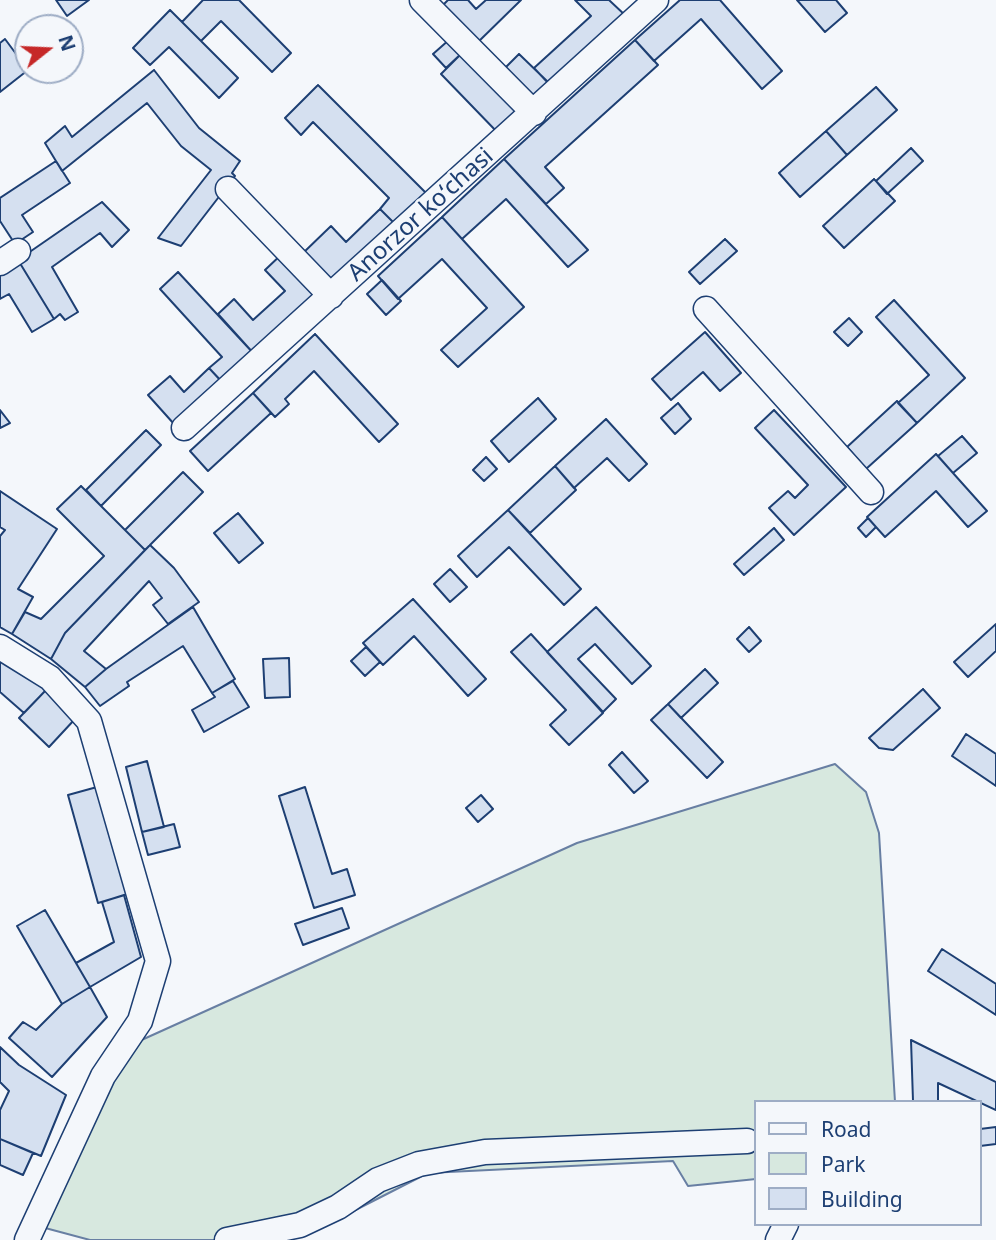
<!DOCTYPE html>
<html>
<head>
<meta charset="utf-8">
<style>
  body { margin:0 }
  #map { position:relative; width:996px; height:1240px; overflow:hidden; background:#f4f7fb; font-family:"Noto Sans",sans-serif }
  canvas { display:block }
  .legend { position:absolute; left:754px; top:1100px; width:228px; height:126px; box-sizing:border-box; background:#f4f7fb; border:2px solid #9eadc5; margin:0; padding:9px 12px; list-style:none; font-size:21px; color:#1d3f73 }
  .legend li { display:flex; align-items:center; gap:14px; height:35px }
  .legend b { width:35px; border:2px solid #9eadc5 }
  .north { position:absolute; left:14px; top:14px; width:70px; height:70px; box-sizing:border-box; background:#f4f7fb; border:2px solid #9eadc5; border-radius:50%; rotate:72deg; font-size:19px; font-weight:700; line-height:28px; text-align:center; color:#1d3f73 }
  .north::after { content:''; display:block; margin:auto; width:24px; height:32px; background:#c62828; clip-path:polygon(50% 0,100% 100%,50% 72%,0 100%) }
</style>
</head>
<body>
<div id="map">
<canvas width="996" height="1240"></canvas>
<ul class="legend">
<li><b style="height:9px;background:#f4f7fb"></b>Road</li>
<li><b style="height:19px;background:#d7e8df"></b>Park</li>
<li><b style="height:19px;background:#d5e0f0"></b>Building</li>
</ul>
<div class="north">N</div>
</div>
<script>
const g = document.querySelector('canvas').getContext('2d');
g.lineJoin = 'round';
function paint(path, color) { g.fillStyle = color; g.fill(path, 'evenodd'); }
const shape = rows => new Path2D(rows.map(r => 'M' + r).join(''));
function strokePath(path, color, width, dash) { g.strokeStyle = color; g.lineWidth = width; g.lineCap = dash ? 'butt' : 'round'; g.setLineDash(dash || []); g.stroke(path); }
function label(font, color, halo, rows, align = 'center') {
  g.font = font + ' "Noto Sans",sans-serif'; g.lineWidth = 5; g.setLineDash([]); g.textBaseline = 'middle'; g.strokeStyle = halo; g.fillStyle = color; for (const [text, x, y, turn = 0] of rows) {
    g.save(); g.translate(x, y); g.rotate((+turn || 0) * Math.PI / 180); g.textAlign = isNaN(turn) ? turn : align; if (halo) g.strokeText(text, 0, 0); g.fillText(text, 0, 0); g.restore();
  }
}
const green = shape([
  [835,764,866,792,879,833,895,1102,756,1102,756,1179,688,1186,673,1161,428,1173,332,1222,246,1240,90,1240,34,1225,115,1052,577,843,835,764]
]);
paint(green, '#d7e8df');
strokePath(green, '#687fa3', 2);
const building = shape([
  [56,0,89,0,67,16,56,0],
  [203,0,239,0,291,53,272,72,221,21,201,41,182,22,203,0],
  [448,0,468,0,476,9,486,0,521,0,474,46,439,9,448,0],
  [575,0,609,0,626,16,551,86,534,68,591,16,575,0],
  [680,0,720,0,782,71,762,89,701,19,654,61,635,40,680,0],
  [797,0,836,0,847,13,825,32,797,0],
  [170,10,238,78,219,98,169,47,150,65,133,48,170,10],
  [5,39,28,70,0,92,0,43,5,39],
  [450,39,463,52,446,68,433,54,450,39],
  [635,40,658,65,545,167,564,188,546,204,504,159,635,40],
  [463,52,525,109,499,134,441,74,463,52],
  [519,54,549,83,532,100,502,71,519,54],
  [154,70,199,128,240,161,232,173,235,176,181,246,158,238,211,170,181,146,147,103,62,171,45,143,65,126,72,137,154,70],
  [318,85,429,196,394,223,380,209,389,198,313,122,301,135,285,118,318,85],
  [876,87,897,110,847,155,826,131,876,87],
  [826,131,847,155,800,197,779,173,826,131],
  [911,148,923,161,887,194,876,181,911,148],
  [504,159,588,250,568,267,506,199,462,239,442,217,504,159],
  [56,161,70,183,22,215,33,232,15,244,0,221,0,198,56,161],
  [874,179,895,201,844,248,823,226,874,179],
  [102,202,129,230,112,247,100,233,52,267,78,312,65,320,60,314,54,319,18,260,102,202],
  [380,209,394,223,331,285,302,254,331,226,346,242,380,209],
  [442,217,524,307,458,367,441,350,487,308,442,259,398,299,378,276,442,217],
  [725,239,737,251,700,284,689,272,725,239],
  [284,252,322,294,255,355,218,314,234,299,253,320,285,291,265,270,284,252],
  [18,260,54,319,32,332,9,294,0,299,0,271,18,260],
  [178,272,255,355,224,384,209,368,222,357,160,289,178,272],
  [382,280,401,301,386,315,367,294,382,280],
  [894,300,965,378,917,423,898,403,929,375,876,317,894,300],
  [849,318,862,332,848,346,834,332,849,318],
  [705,332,741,373,720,391,703,372,671,400,652,379,705,332],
  [315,334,398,424,379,442,314,371,285,399,289,404,275,417,253,393,315,334],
  [209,368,221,381,174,424,148,395,170,376,184,392,209,368],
  [253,393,271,413,208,471,190,451,253,393],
  [538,398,556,419,509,462,491,441,538,398],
  [897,401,917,423,866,469,847,447,897,401],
  [678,403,691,419,675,434,661,418,678,403],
  [0,410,10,423,0,428,0,410],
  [774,410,846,487,794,535,769,508,788,491,795,498,808,485,755,428,774,410],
  [606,419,647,464,629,481,607,458,574,488,555,466,606,419],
  [146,430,161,445,101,506,86,490,146,430],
  [962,436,977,453,953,473,938,456,962,436],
  [936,454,987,511,968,527,936,491,885,537,867,517,936,454],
  [486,457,497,469,484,481,473,470,486,457],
  [555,466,576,490,530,533,508,510,555,466],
  [183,472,203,492,145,550,125,530,183,472],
  [81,486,145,550,65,633,51,659,12,634,25,612,41,619,104,556,57,509,81,486],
  [0,491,57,529,18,589,33,597,12,634,0,627,0,536,5,530,0,527,0,491],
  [508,510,581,589,564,605,509,547,477,577,458,556,508,510],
  [238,513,263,543,239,563,214,533,238,513],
  [868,518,876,527,866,537,858,528,868,518],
  [774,528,784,540,744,575,734,564,774,528],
  [150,545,174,568,199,602,168,624,153,605,162,598,149,581,84,651,106,669,85,687,51,659,65,633,150,545],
  [450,569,467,587,450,602,434,584,450,569],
  [413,599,486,679,468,696,414,636,383,665,363,643,413,599],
  [193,607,235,679,212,693,183,646,127,682,129,686,100,706,85,687,106,669,193,607],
  [596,607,651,666,632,684,595,644,578,659,616,699,603,712,547,652,596,607],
  [996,624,996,651,968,677,954,662,996,624],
  [749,627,761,641,749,652,737,639,749,627],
  [531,634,603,713,569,745,550,725,566,710,511,652,531,634],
  [366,647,380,662,365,676,351,661,366,647],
  [0,655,46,690,24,713,0,692,0,655],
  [289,658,290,697,265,698,263,659,289,658],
  [705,669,718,683,681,718,668,704,705,669],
  [233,681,249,707,204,732,192,710,215,697,212,693,233,681],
  [923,689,940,708,893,750,879,748,869,738,923,689],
  [46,690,75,719,49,747,19,718,46,690],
  [668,704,723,762,707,778,651,720,668,704],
  [966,734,996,754,996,786,952,756,966,734],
  [622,752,648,781,634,793,609,765,622,752],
  [147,761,164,827,142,832,126,767,147,761],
  [97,787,128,894,98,903,68,795,97,787],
  [305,787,332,874,347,869,355,895,314,908,279,796,305,787],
  [481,795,493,809,478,822,466,808,481,795],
  [174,824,180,847,148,855,142,832,174,824],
  [124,895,141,957,90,987,76,963,114,942,102,902,124,895],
  [342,908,349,928,303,945,295,924,342,908],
  [45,910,90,987,62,1004,17,926,45,910],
  [942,949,996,984,996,1015,928,971,942,949],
  [90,987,107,1017,52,1077,9,1038,23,1022,36,1030,62,1004,90,987],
  [911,1040,996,1082,996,1110,938,1083,938,1102,913,1101,911,1040],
  [0,1047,19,1065,66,1095,41,1156,0,1139,0,1110,9,1091,0,1082,0,1047],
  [996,1127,996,1144,980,1146,980,1129,996,1127],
  [0,1139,33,1153,23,1175,0,1165,0,1139]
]);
paint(building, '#d5e0f0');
strokePath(building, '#1d3f73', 2);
const street = shape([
  [422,0,534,113],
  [228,189,331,296],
  [0,263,18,251],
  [706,309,871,492],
  [184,428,656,0],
  [0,647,50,678,89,721,158,961,140,1021,103,1076,27,1240],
  [227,1240,300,1225,338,1207,378,1180,419,1164,485,1152,747,1141],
  [778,1240,786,1224]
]);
strokePath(street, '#1d3f73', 27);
strokePath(street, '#f4f7fb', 24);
label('24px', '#1d3f73', '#f4f7fb', [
  ["Anorzor koʻchasi",421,215,-42]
]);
</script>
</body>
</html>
